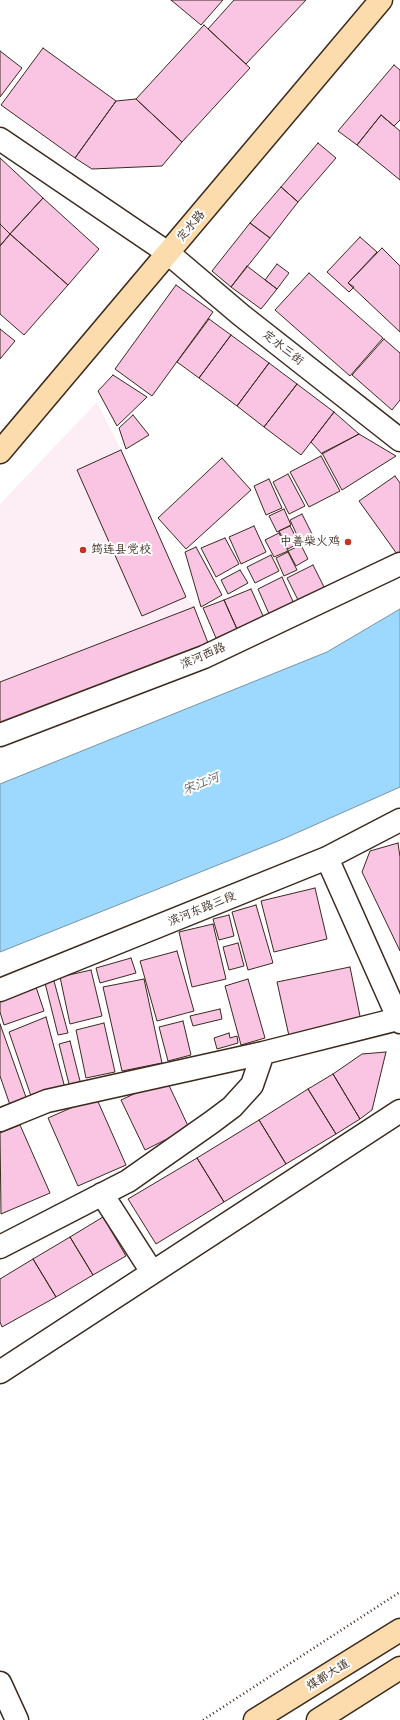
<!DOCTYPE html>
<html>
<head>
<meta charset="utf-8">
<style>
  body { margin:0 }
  canvas { display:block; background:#fff }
</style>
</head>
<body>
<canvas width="400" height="1720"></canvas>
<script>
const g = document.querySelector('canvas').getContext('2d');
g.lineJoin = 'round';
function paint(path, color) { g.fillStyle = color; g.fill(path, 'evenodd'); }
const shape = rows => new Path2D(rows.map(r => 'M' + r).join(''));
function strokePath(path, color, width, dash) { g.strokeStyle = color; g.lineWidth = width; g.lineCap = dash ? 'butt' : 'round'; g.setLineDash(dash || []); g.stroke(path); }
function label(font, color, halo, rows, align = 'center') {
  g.font = font + ' "Playpen Sans","LXGW WenKai TC",sans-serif'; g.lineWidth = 4; g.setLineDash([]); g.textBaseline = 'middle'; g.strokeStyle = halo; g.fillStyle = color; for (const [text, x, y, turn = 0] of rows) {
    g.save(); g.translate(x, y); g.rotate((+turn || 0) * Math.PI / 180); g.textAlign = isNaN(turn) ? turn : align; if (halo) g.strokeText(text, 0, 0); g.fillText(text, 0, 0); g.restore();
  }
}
paint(shape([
  [97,402,121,450,186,597,194,607,208,643,0,723,0,504]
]), '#fdeef6');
const water = shape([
  [400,609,400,787,283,839,0,952,0,784,327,652,400,609]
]);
paint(water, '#9dd9fe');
strokePath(water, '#7693a4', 1);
const building = shape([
  [171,0,223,0,201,25,171,0],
  [234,0,306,0,246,64,208,29,234,0],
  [204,25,250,68,182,142,136,99,204,25],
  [43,48,116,101,75,158,1,105,43,48],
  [0,51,22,68,0,97,0,51],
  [394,65,400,70,400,120,394,126,381,115,357,145,338,131,394,65],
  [136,99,182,142,162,166,92,169,75,158,116,101,136,99],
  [381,115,400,131,400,180,357,145,381,115],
  [318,143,336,158,298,202,281,187,318,143],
  [0,158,43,198,10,234,0,224,0,158],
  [281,187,298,202,270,238,250,223,281,187],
  [43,198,99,249,68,285,10,234,43,198],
  [250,223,270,238,231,287,212,271,250,223],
  [0,224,10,234,0,246,0,224],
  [10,234,68,285,24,335,0,314,0,246,10,234],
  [360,237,377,252,348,283,354,287,349,292,327,272,360,237],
  [382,248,400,266,400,332,348,283,382,248],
  [277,264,289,273,277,289,265,280,277,264],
  [247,266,277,289,261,309,231,287,247,266],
  [309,273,383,338,350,376,275,310,309,273],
  [176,285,213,312,152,396,115,369,176,285],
  [209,319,231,335,199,378,177,362,209,319],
  [0,329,15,341,0,359,0,329],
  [231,335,269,363,237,406,199,378,231,335],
  [384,339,400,353,400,400,392,410,352,375,384,339],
  [269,363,297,384,264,427,237,406,269,363],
  [113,375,147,397,117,426,98,391,113,375],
  [297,384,334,412,301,455,264,427,297,384],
  [334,412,359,434,322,454,311,442,334,412],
  [133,415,149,435,126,449,119,428,133,415],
  [359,434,396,456,342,490,322,453,359,434],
  [121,450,186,597,142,616,77,470,121,450],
  [321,456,340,491,309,507,290,472,321,456],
  [222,458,251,490,186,549,158,518,222,458],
  [288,474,305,506,289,514,273,482,288,474],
  [395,476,400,483,400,553,397,554,359,501,395,476],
  [269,479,282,508,266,515,254,486,269,479],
  [284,509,291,525,277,532,269,516,284,509],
  [302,514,314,538,301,544,290,520,302,514],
  [254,526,266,552,241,564,229,537,254,526],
  [290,526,299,543,288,549,279,531,290,526],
  [279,533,288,551,274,557,265,540,279,533],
  [225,538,239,564,216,577,201,548,225,538],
  [301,545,308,559,296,566,288,551,301,545],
  [196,547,222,595,201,607,185,552,196,547],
  [288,552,297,570,284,576,276,558,288,552],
  [271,555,279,571,255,583,247,567,271,555],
  [313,565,327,593,301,606,287,578,313,565],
  [240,570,248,583,228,594,221,580,240,570],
  [282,577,295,606,270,616,258,589,282,577],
  [251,589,264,618,237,629,224,600,251,589],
  [224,600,237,629,216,638,203,608,224,600],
  [194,607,208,643,0,723,0,682,194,607],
  [398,843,400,857,400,951,362,872,370,851,398,843],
  [315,888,327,939,274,952,261,901,315,888],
  [256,905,273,963,248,970,232,912,256,905],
  [229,915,234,936,219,940,213,919,229,915],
  [213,924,226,979,192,987,179,932,213,924],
  [238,943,244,966,229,970,223,947,238,943],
  [177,951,194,1011,157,1021,140,961,177,951],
  [131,958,136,973,100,983,96,968,131,958],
  [350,967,361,1021,289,1036,277,982,350,967],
  [91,970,102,1016,70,1024,60,977,91,970],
  [144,979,162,1063,122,1071,103,987,144,979],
  [248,979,265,1038,241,1045,225,986,248,979],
  [54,981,68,1033,58,1035,45,983,54,981],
  [36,987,44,1011,4,1025,0,1012,0,1000,36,987],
  [220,1009,222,1019,193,1026,190,1016,220,1009],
  [46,1017,65,1088,32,1099,9,1032,46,1017],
  [183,1021,191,1055,168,1061,159,1027,183,1021],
  [104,1023,115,1072,86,1078,76,1030,104,1023],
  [0,1024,27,1100,10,1105,0,1076,0,1024],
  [229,1033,230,1038,237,1036,238,1043,217,1049,214,1038,229,1033],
  [70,1041,81,1085,70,1088,59,1044,70,1041],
  [386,1052,372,1110,360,1119,333,1074,362,1054,386,1052],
  [333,1074,360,1119,336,1134,308,1089,333,1074],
  [166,1079,189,1128,145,1150,121,1100,166,1079],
  [308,1089,336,1134,286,1164,259,1120,308,1089],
  [96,1097,126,1165,78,1186,48,1118,96,1097],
  [259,1120,286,1164,224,1202,197,1158,259,1120],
  [20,1125,50,1193,1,1214,0,1133,20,1125],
  [197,1158,224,1202,156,1244,128,1199,197,1158],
  [103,1217,126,1256,93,1275,70,1237,103,1217],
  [70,1237,93,1275,56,1297,33,1259,70,1237],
  [33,1259,56,1297,2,1327,0,1322,0,1279,33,1259]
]);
paint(building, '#f9c5e2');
strokePath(building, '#3b2a1e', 1);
const minor = shape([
  [0,139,168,253,241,315,400,440],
  [0,735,204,657,400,564],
  [327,858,400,1022],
  [0,990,327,858,400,820],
  [0,1120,47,1101,263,1053,398,1019],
  [102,1194,152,1272],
  [0,1247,128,1181,212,1122,232,1107,252,1085,263,1053],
  [0,1372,400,1111],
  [0,1683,17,1720]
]);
const major = shape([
  [0,452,381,0],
  [255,1720,400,1630],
  [318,1720,400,1668]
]);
strokePath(minor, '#3b2a1e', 25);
strokePath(major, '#3b2a1e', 25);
strokePath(shape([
  [203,1720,400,1592]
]), '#3b2a1e', 2.5, [1, 3]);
strokePath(minor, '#fff', 22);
strokePath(major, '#fcdcac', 22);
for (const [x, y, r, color] of [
  [348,542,4,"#c8321e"],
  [83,550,4,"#c8321e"]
]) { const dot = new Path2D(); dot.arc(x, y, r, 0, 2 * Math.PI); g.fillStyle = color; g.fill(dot); strokePath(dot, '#fff', 1.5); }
label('12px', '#3b2a1e', '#fff', [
  ["定水路",191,226,-50],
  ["定水三街",283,348,38],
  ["滨河西路",203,656,-23],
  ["滨河东路三段",202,909,-22],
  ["煤都大道",328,1675,-32]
]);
label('12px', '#3b2a1e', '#fff', [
  ["中善柴火鸡",340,542],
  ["筠连县党校",91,550,"left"]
], 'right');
label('italic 13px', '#585f61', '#fff', [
  ["宋江河",201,784,-22]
]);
</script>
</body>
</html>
